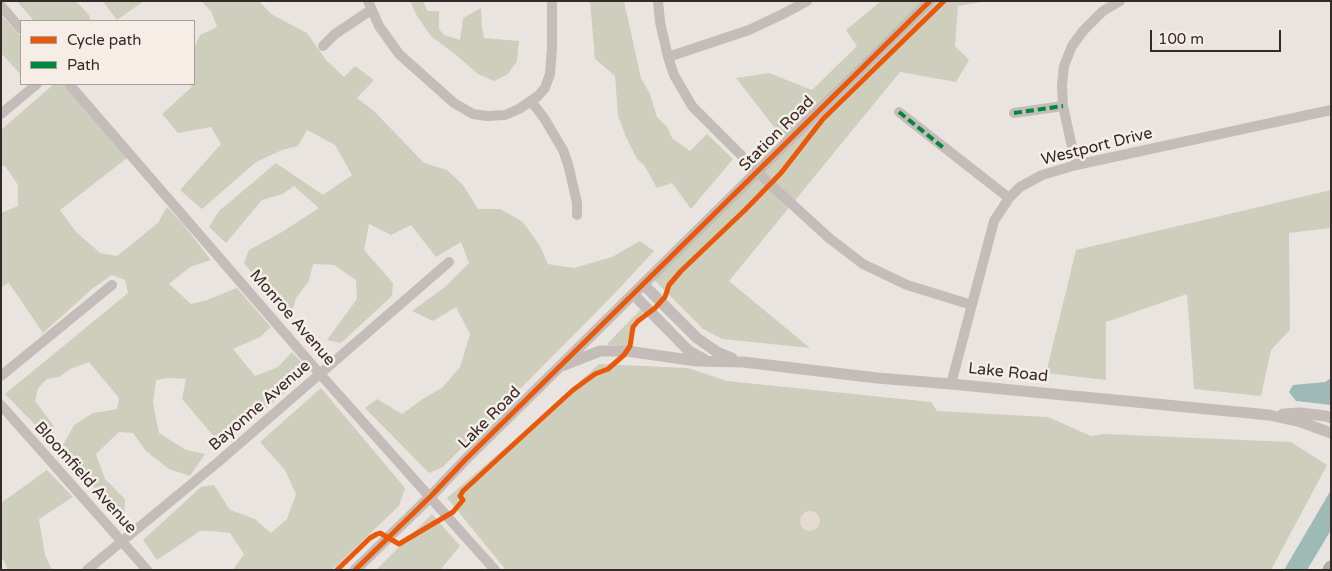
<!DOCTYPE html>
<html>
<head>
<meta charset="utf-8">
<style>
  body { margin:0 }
  #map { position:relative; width:1332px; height:571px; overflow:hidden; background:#eae4e0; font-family:"Varela Round",sans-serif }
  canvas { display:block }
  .frame { position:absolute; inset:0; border:2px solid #332927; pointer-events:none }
  .legend { position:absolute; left:20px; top:20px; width:175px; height:65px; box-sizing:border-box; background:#f7ede7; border:1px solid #a99f9a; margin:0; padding:6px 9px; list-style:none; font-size:15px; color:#332927 }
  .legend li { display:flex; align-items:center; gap:10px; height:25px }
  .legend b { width:25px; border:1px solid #a99f9a }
  .scale { position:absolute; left:1150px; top:30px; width:131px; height:22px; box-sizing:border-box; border:2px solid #332927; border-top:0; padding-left:6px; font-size:15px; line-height:18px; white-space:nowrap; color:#332927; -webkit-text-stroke:4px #f7ede7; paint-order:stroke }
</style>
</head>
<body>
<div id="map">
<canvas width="1332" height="571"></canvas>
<div class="frame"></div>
<ul class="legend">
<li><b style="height:6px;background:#e8590c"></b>Cycle path</li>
<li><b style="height:6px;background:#00873e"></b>Path</li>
</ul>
<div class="scale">100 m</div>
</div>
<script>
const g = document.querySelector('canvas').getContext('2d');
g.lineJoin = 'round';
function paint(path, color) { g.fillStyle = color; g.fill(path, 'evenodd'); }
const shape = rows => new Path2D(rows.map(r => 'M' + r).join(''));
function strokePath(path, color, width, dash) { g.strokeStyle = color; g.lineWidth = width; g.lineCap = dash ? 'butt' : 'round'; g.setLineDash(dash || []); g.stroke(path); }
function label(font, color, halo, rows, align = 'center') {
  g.font = font + ' "Varela Round",sans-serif'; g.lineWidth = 5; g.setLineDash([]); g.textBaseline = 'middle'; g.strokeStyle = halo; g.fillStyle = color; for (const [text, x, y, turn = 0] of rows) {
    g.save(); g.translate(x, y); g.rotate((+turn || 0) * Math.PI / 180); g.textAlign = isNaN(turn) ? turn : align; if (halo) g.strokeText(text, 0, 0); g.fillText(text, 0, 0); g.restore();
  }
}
paint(shape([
  [17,1,76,1,89,15,91,21,34,21],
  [106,1,144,1,117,20,104,3],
  [201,1,259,1,271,14,307,33,326,60,344,77,355,66,374,80,357,98,374,111,424,163,447,170,463,185,478,209,500,209,523,222,540,246,548,264,574,268,612,257,640,241,654,251,615,293,443,467,429,473,365,408,377,399,402,414,424,398,442,388,460,367,470,334,456,307,433,321,412,311,445,287,469,263,461,242,436,257,411,225,391,235,369,224,364,250,393,283,392,296,341,343,327,340,357,299,356,280,334,265,313,264,309,281,296,298,290,320,244,263,249,250,282,232,319,208,294,186,283,194,262,200,226,243,209,227,219,211,276,163,323,195,352,175,335,145,307,130,298,146,282,150,256,162,202,209,180,190,221,144,211,127,178,133,162,114,192,87,190,84,194,84,194,49,200,35,217,27,211,11],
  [410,1,423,1,427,11,439,11,439,29,444,35,460,40,463,18,481,8,482,27,484,38,519,41,517,61,508,74,494,81,478,74,456,55,431,36,417,16],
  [590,1,624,1,641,78,650,94,657,117,667,127,672,138,690,151,707,134,733,159,691,209,672,183,657,188,644,165,637,159,626,137,618,116,615,76,595,59],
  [881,1,988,1,958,6,955,46,969,60,956,82,900,72,729,281,810,348,722,339,703,329,651,277,785,141,736,78,769,73,812,90,857,46,846,30],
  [1,15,21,37,21,75,1,53],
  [54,84,63,84,127,158,60,210,76,232,100,253,117,256,158,223,167,207,182,223,211,260,190,267,169,284,191,304,207,300,237,288,271,327,260,337,233,349,255,376,278,367,292,352,310,371,222,446,182,399,186,379,170,378,156,380,153,403,159,433,186,450,205,454,190,476,169,469,146,451,133,433,119,432,96,454,105,479,125,499,124,520,60,451,74,425,93,413,117,409,119,398,89,362,70,369,59,377,47,379,38,388,35,401,54,426,52,442,5,394,128,293,125,280,112,275,93,288,43,333,9,283,1,287,1,213,18,206,18,185,5,166,1,165,1,130],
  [1331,190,1331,228,1289,233,1290,330,1271,350,1261,396,1194,389,1187,294,1106,322,1106,380,1046,373,1076,250],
  [641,309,644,312,634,322,631,328,627,346,608,345,608,343],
  [599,364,688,368,727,381,931,402,937,411,1048,417,1091,436,1105,434,1291,442,1327,465,1271,570,506,570,447,498,549,410],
  [321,388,405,488,399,506,332,570,233,570,244,554,230,533,212,531,200,531,157,560,143,540,201,487,214,485,230,510,255,519,271,533,287,519,296,494,285,470,260,442],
  [47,470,73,497,39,519,45,555,52,570,8,570,3,559,1,560,1,503],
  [432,514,460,546,440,570,376,570]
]), '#cdcebb');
paint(shape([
  '800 521a10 10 0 1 1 20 0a10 10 0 1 1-20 0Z'
]), '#e7dad0');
paint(shape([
  [1331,378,1331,405,1296,401,1289,392,1293,385,1325,382],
  [1331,490,1331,530,1307,570,1284,570]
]), '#9ebab6');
strokePath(shape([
  [368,1,379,26,399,54,454,103,473,114,487,116,505,115,519,109,538,96,545,88,550,74,552,48,552,1],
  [658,1,660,22,668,57,674,75,692,106,770,184,829,238,863,264,907,285,972,305],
  [1,6,21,29],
  [323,46,335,34,371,10],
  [668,57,749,30,783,14,807,1],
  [69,84,320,374,495,570],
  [531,101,544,118,563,150,568,164,577,203,577,215],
  [899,112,1009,198],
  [1014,113,1063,106],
  [1,114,37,84],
  [1076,165,1063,106,1062,85,1064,66,1072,46,1083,31,1103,11,1120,1],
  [1,376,112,285],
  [951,384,994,221,1009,198,1020,187,1042,175,1076,165,1331,110],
  [1,405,147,570],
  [87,570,217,463,449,262]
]), '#c3bcb8', 10);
strokePath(shape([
  [644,285,697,338,717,352,732,358],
  [634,295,681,343,689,351,704,359],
  [564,365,600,351,627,351,696,361,743,362,877,378,951,384,1269,415,1301,422,1331,433],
  [1283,414,1300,413,1326,416,1331,418],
  [355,570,431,496,466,459,930,1]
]), '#c3bcb8', 11);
strokePath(shape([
  [1330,570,1331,568]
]), '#b1aaa8', 15);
strokePath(shape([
  [899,112,945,149],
  [1014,113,1063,106]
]), '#00873e', 4, [8, 4]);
strokePath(shape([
  [337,570,370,538,377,534,380,533,399,544,453,512,463,500,460,496,463,491,527,432,573,390,595,374,608,369,624,355,630,346,633,327,638,321,655,308,665,297,669,285,681,271,745,210,781,173,823,119,944,1],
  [355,570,431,496,466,459,930,1]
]), '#e8590c', 5);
label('16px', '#332927', '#f7ede7', [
  ["Station Road",777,134,-45],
  ["Westport Drive",1097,147,-14],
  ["Monroe Avenue",292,318,49],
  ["Lake Road",1008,373,6],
  ["Bayonne Avenue",260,406,-41],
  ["Lake Road",490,418,-45],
  ["Bloomfield Avenue",85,478,48]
]);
</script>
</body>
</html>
